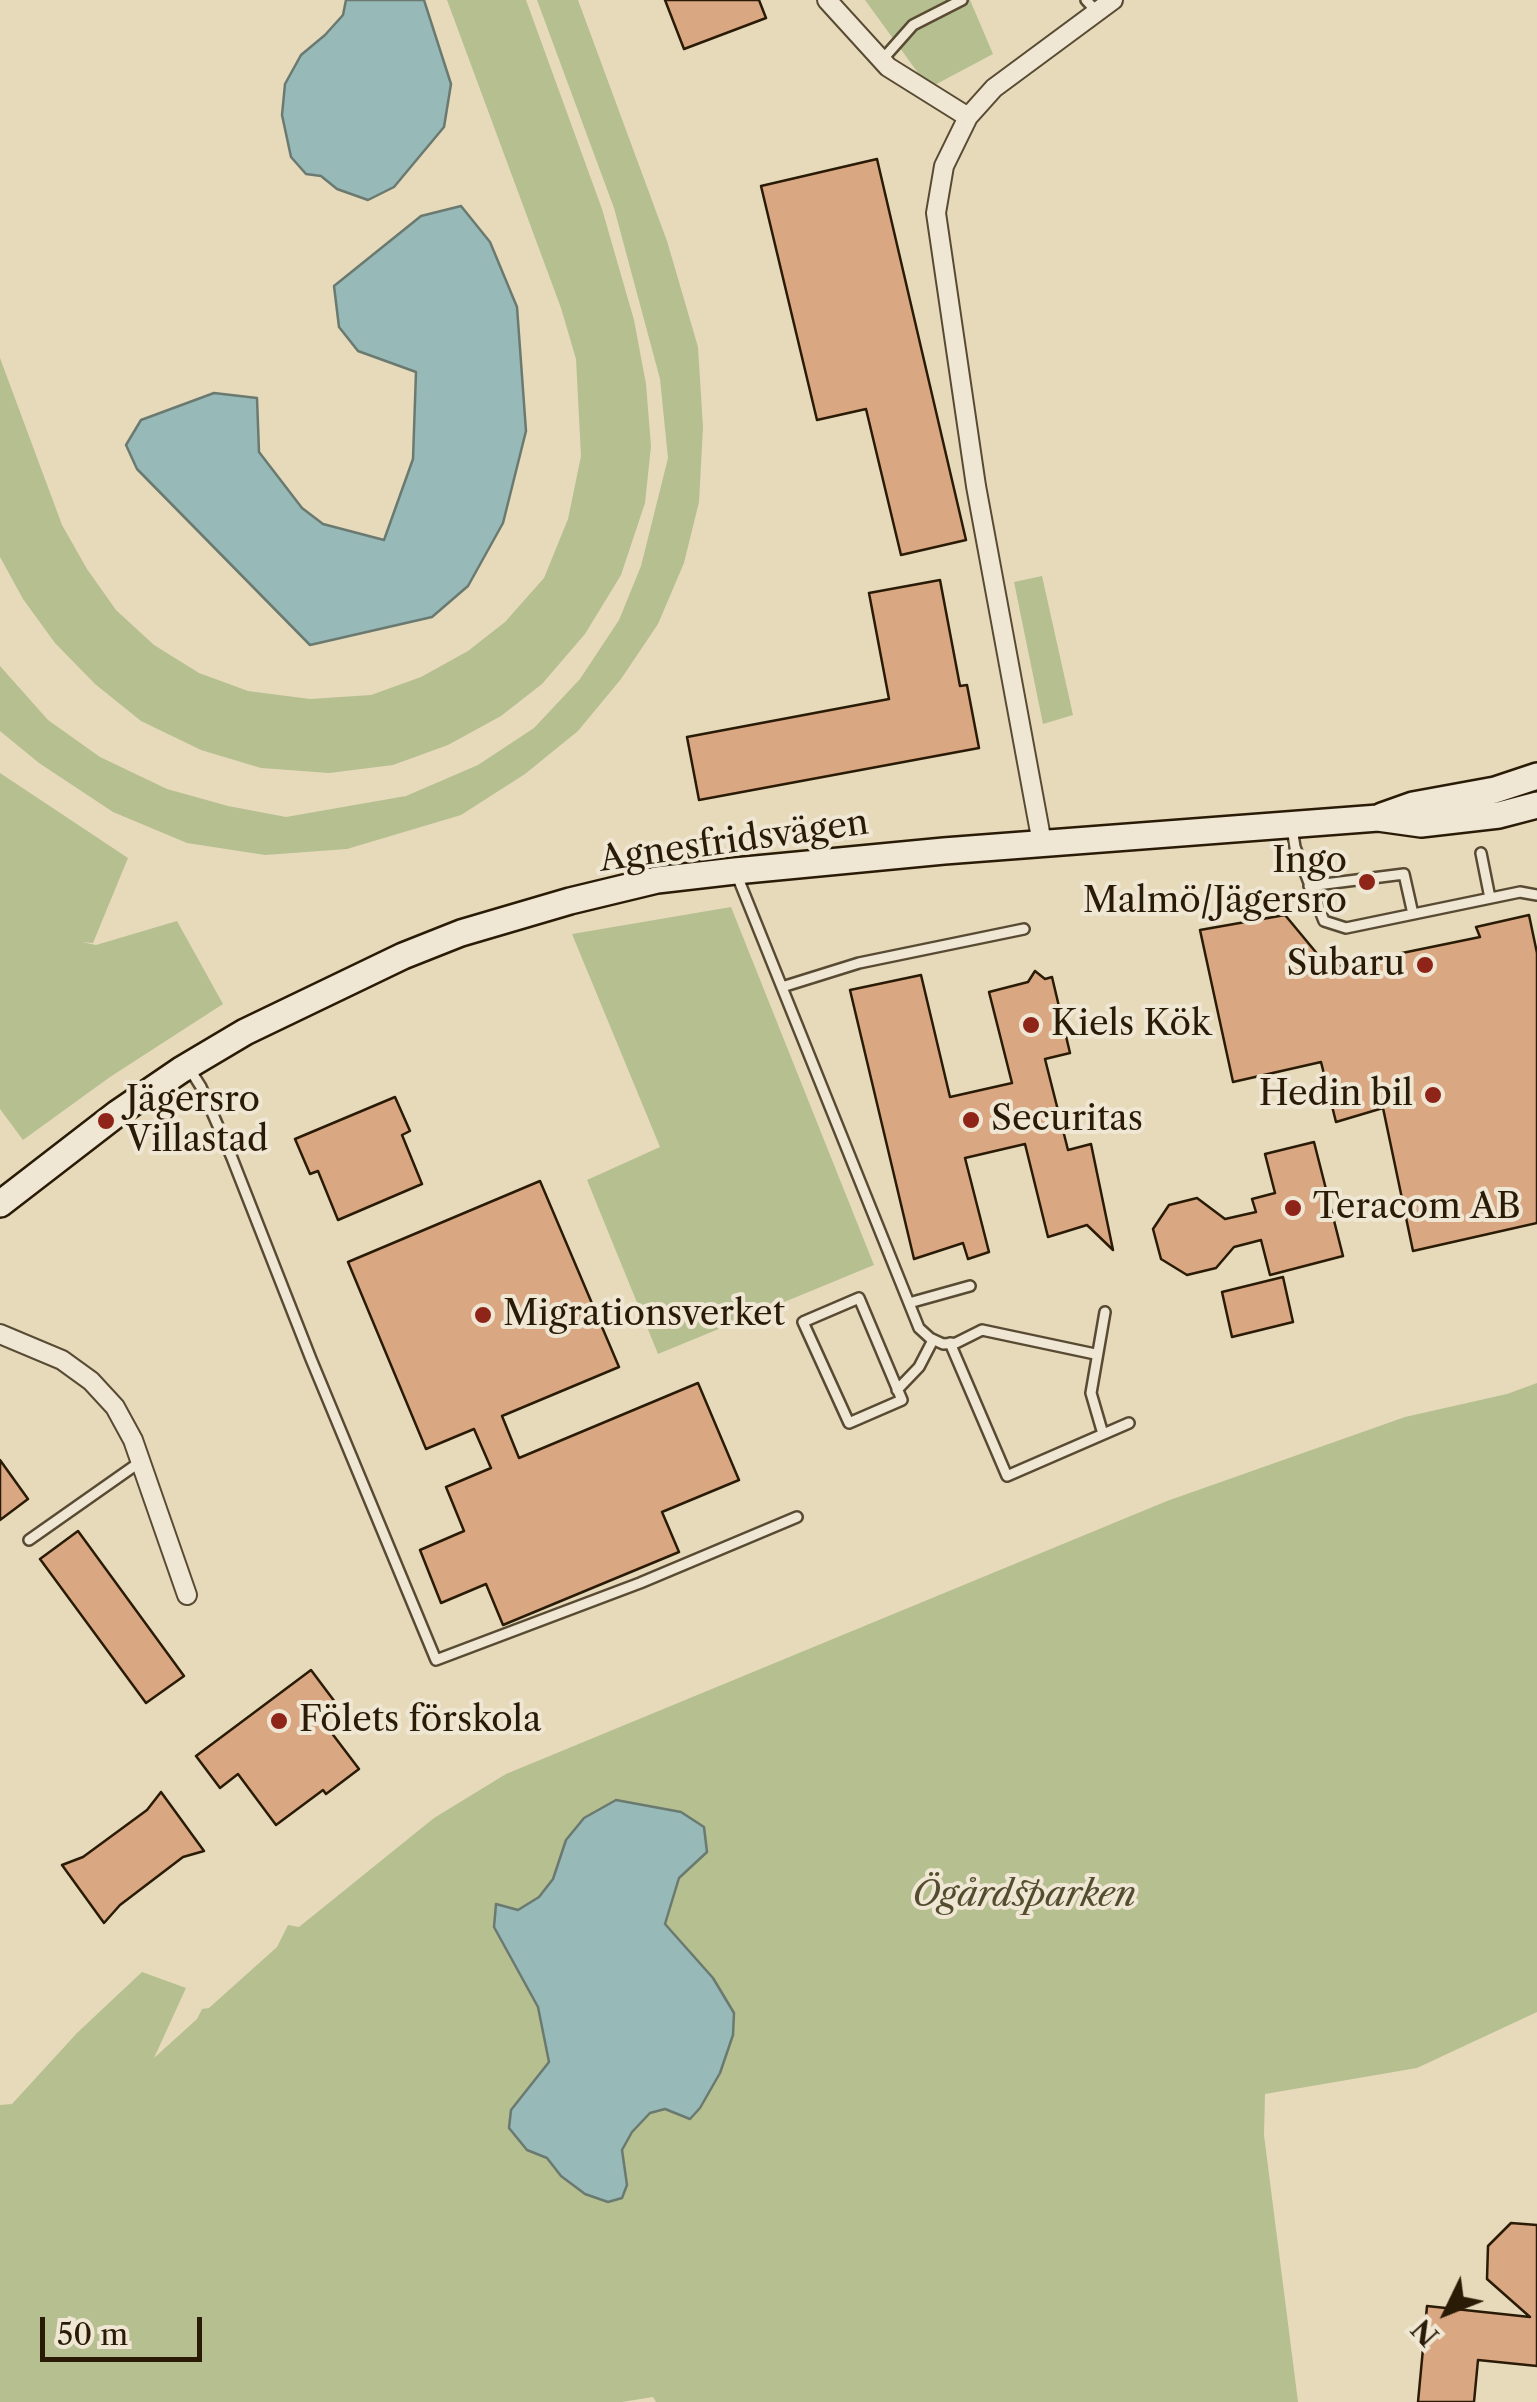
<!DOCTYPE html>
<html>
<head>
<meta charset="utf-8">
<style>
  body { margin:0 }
  #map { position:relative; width:1537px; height:2402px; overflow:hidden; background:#e6dabb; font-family:"Libre Caslon Text",serif }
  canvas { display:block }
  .north { position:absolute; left:1397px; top:2262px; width:100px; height:100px; -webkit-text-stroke:8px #efe7d3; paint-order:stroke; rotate:227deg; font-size:28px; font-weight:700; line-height:40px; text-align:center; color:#2a1b06 }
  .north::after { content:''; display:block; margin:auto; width:35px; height:45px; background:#2a1b06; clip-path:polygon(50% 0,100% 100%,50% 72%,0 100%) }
  .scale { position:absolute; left:40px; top:2317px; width:162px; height:45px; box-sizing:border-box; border:5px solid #2a1b06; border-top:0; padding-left:12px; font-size:30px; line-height:35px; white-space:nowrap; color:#2a1b06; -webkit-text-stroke:8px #efe7d3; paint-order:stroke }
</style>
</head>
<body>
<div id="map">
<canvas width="1537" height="2402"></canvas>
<div class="north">N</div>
<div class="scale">50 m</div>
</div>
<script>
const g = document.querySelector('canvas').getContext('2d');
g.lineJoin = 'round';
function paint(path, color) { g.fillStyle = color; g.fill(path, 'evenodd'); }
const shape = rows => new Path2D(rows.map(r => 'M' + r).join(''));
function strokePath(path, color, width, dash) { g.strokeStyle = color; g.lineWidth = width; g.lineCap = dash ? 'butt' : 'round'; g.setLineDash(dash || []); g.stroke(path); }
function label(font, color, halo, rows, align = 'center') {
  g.font = font + ' "Libre Caslon Text",serif'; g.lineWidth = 8; g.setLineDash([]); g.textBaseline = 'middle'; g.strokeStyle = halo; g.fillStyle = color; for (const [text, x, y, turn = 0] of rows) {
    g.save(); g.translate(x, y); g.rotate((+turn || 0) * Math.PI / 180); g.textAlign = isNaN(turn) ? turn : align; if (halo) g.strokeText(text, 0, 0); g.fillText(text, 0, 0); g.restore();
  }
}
paint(shape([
  [447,0,526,0,602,209,634,320,646,384,651,446,645,503,621,575,585,634,542,684,501,716,448,745,393,765,329,773,261,768,201,750,141,721,95,684,55,643,23,599,0,557,0,358,62,525,87,569,116,610,154,645,199,673,248,691,310,699,371,695,421,677,468,651,505,622,544,578,568,519,581,456,576,359,561,308],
  [537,0,578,0,667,241,698,347,703,427,699,502,684,563,658,624,621,679,578,731,525,774,461,815,347,849,265,855,187,843,113,812,39,763,0,731,0,666,48,720,100,757,167,789,228,806,286,817,406,796,478,765,534,728,580,679,619,620,641,566,668,458,660,379,614,208],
  [865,0,970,0,993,54,929,88],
  [1042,576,1073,715,1043,724,1014,582],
  [0,773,128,858,93,943,82,942,96,945,177,921,223,1004,110,1077,23,1140,0,1109],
  [731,907,874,1265,658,1354,587,1180,660,1147,572,934],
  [1537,1383,1537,2012,1417,2068,1265,2094,1264,2135,1298,2402,656,2402,653,2397,622,2402,0,2402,0,2105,12,2104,77,2033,142,1972,186,1988,154,2058,197,2019,202,2009,209,2008,277,1947,288,1925,299,1927,434,1818,506,1774,1167,1501,1405,1417,1507,1394],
  [616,1800,681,1812,706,1852,679,1878,665,1924,713,1978,734,2013,733,2035,720,2073,700,2108,691,2119,665,2109,650,2113,632,2132,621,2150,627,2185,561,2176,546,2157,527,2150,511,2110,549,2063,538,2007,512,1957,497,1905,518,1910,539,1897,553,1879,566,1840,584,1818]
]), '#b6bf90');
const water = shape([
  [346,0,424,0,451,84,444,127,394,187,368,200,337,189,321,176,306,174,291,157,282,115,285,84,301,55,325,35,343,15,346,0],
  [461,206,490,242,517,307,526,431,503,523,468,586,432,617,310,645,137,469,126,445,141,420,214,393,257,398,259,452,302,508,323,524,384,540,413,459,416,372,358,351,339,327,334,286,421,216,461,206],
  [616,1800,681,1812,704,1827,707,1852,679,1878,665,1924,713,1978,734,2013,733,2035,720,2073,700,2108,690,2119,665,2109,650,2113,632,2132,622,2150,627,2185,622,2198,608,2202,585,2194,561,2176,547,2158,527,2150,509,2128,511,2110,549,2062,538,2007,494,1927,496,1904,518,1910,539,1897,553,1879,566,1840,584,1818,616,1800]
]);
paint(water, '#97b9b7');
strokePath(water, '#6b7a70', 2.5);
const building = shape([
  [665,0,759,0,766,18,684,49,665,0],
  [877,159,966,540,901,555,866,409,817,420,761,186,877,159],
  [940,580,960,686,967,685,979,748,699,800,687,737,889,699,869,593,940,580],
  [1285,915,1329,968,1480,937,1476,927,1529,915,1537,953,1537,1223,1413,1251,1383,1108,1336,1122,1321,1062,1233,1082,1200,930,1285,915],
  [1035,971,1045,979,1052,977,1070,1053,1045,1059,1068,1150,1091,1144,1113,1250,1087,1225,1048,1237,1025,1144,965,1158,989,1252,968,1259,963,1243,914,1259,850,990,921,975,950,1097,1012,1083,989,992,1028,982,1035,971],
  [395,1097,410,1131,402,1135,422,1184,338,1220,318,1171,310,1174,295,1139,395,1097],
  [1314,1142,1343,1256,1270,1275,1261,1240,1234,1247,1216,1268,1187,1275,1161,1259,1153,1229,1169,1205,1197,1198,1225,1219,1256,1212,1252,1199,1275,1193,1265,1154,1314,1142],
  [540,1181,619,1367,502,1416,519,1458,698,1383,739,1480,662,1512,679,1552,503,1625,486,1584,441,1603,420,1550,464,1531,446,1487,491,1468,474,1429,426,1449,348,1262,540,1181],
  [1283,1277,1293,1322,1232,1337,1222,1292,1283,1277],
  [0,1460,28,1499,0,1520,0,1460],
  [78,1531,184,1676,146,1703,40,1559,78,1531],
  [311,1670,335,1702,318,1715,359,1769,326,1794,323,1790,276,1825,238,1774,220,1788,196,1756,311,1670],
  [161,1792,204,1851,183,1857,120,1905,104,1923,62,1865,83,1857,147,1810,161,1792],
  [1511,2223,1537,2225,1537,2366,1478,2360,1474,2402,1418,2402,1427,2306,1530,2317,1487,2279,1488,2246,1511,2223]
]);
paint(building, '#daa783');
strokePath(building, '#2a1b06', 2.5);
const lane = shape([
  [1086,0,1097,12],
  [882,60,913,25,962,0],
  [1292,828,1295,847,1324,921,1346,928,1520,892,1537,895],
  [1481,853,1490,898],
  [736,873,919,1328,930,1338,943,1344,956,1343,982,1330,1095,1354],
  [1309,886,1404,874,1413,914],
  [782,987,859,963,1024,929],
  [189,1068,201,1087,232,1158,311,1359,436,1660,640,1583,797,1517],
  [859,1298,902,1400,849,1423,803,1322,859,1298],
  [909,1303,970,1286],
  [950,1343,1007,1476,1129,1423],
  [897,1390,919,1367,933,1340],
  [1103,1434,1091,1393,1105,1312],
  [29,1540,140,1462]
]);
const street = shape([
  [827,0,888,67,968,117],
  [1042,843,976,486,936,213,944,166,968,117,994,88,1113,0],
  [0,1334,62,1360,91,1381,115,1407,133,1440,187,1595]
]);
const secondary = shape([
  [1382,816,1413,805,1495,790,1537,776],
  [0,1204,118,1113,181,1070,245,1032,403,956,461,933,570,901,657,880,735,871,944,851,1378,818,1421,824,1499,815,1537,805]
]);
strokePath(lane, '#594b33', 14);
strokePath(street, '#594b33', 22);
strokePath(secondary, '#2a1b06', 30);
strokePath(lane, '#efe7d3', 9);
strokePath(street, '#efe7d3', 18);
strokePath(secondary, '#efe7d3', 25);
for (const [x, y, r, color] of [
  [1367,882,10,"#8f2418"],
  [1425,965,10,"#8f2418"],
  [1031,1025,10,"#8f2418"],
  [1433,1095,10,"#8f2418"],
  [971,1120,10,"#8f2418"],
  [106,1121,10,"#8f2418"],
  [1293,1208,10,"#8f2418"],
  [483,1315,10,"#8f2418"],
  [279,1721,10,"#8f2418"]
]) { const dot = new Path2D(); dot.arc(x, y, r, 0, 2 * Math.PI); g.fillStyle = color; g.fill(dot); strokePath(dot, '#efe7d3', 4); }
label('35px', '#2a1b06', '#efe7d3', [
  ["Agnesfridsvägen",734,842,-8]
]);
label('35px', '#2a1b06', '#efe7d3', [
  ["Ingo",1347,862,"right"],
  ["Malmö/Jägersro",1347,902,"right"],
  ["Subaru",1405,965,"right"],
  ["Kiels Kök",1051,1025],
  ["Hedin bil",1413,1095,"right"],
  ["Jägersro",126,1101],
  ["Villastad",126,1141],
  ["Securitas",991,1120],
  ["Teracom AB",1313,1208],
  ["Migrationsverket",503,1315],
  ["Fölets förskola",299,1721]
], 'left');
label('italic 35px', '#544c2f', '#efe7d3', [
  ["Ögårdsparken",1024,1896]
]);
</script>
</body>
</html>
